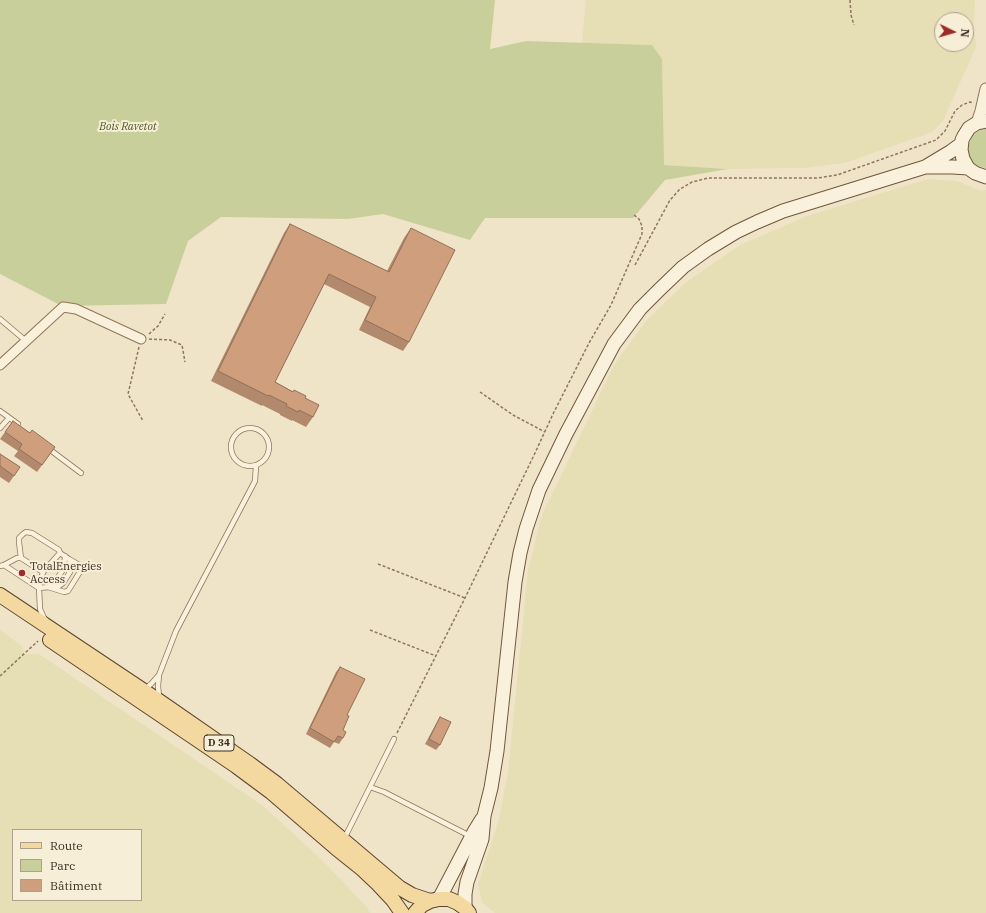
<!DOCTYPE html>
<html>
<head>
<meta charset="utf-8">
<style>
  body { margin:0 }
  #map { position:relative; width:986px; height:913px; overflow:hidden; background:#f0e4c8; font-family:"IBM Plex Serif",serif }
  canvas { display:block }
  .legend { position:absolute; left:12px; top:829px; width:130px; height:72px; box-sizing:border-box; background:#f7eed8; border:1px solid #ada18e; margin:0; padding:5px 7px; list-style:none; font-size:12px; color:#3d2e20 }
  .legend li { display:flex; align-items:center; gap:8px; height:20px }
  .legend b { width:20px; border:1px solid #ada18e }
  .north { position:absolute; left:934px; top:12px; width:40px; height:40px; box-sizing:border-box; background:#f7eed8; border:1px solid #ada18e; border-radius:50%; rotate:95deg; font-size:11px; font-weight:700; line-height:16px; text-align:center; color:#3d2e20 }
  .north::after { content:''; display:block; margin:auto; width:14px; height:18px; background:#9e2a2b; clip-path:polygon(50% 0,100% 100%,50% 72%,0 100%) }
</style>
</head>
<body>
<div id="map">
<canvas width="986" height="913"></canvas>
<ul class="legend">
<li><b style="height:5px;background:#f3d9a0"></b>Route</li>
<li><b style="height:11px;background:#c9cf9b"></b>Parc</li>
<li><b style="height:11px;background:#cf9f7d"></b>Bâtiment</li>
</ul>
<div class="north">N</div>
</div>
<script>
const g = document.querySelector('canvas').getContext('2d');
g.lineJoin = 'round';
function paint(path, color) { g.fillStyle = color; g.fill(path, 'evenodd'); }
const shape = rows => new Path2D(rows.map(r => 'M' + r).join(''));
function strokePath(path, color, width, dash) { g.strokeStyle = color; g.lineWidth = width; g.lineCap = dash ? 'butt' : 'round'; g.setLineDash(dash || []); g.stroke(path); }
function label(font, color, halo, rows, align = 'center') {
  g.font = font + ' "IBM Plex Serif",serif'; g.lineWidth = 4; g.setLineDash([]); g.textBaseline = 'middle'; g.strokeStyle = halo; g.fillStyle = color; for (const [text, x, y, turn = 0] of rows) {
    g.save(); g.translate(x, y); g.rotate((+turn || 0) * Math.PI / 180); g.textAlign = isNaN(turn) ? turn : align; if (halo) g.strokeText(text, 0, 0); g.fillText(text, 0, 0); g.restore();
  }
}
paint(shape([
  [586,0,975,0,974,26,976,47,943,121,932,132,845,163,803,168,728,169,663,165,662,59,651,45,582,43],
  [942,20,966,20,966,44,942,44],
  [928,179,957,181,981,191,986,190,986,913,495,913,482,902,478,884,498,823,508,773,528,570,542,515,614,365,646,321,685,283,740,245,807,216],
  [0,630,22,646,24,654,39,654,262,805,320,858,366,906,370,913,0,913],
  [13,830,141,830,141,900,13,900]
]), '#e6deb5');
paint(shape([
  [0,0,495,0,490,49,526,41,652,45,662,59,664,165,728,169,665,180,633,218,485,218,470,240,383,214,348,219,221,217,188,241,166,304,62,306,0,274],
  [986,128,986,168,977,166,973,162,970,157,968,151,968,145,973,135,980,130]
]), '#c9cf9b');
const service = shape([
  [0,319,26,341],
  [0,411,18,424],
  '231 447a19 19 0 1 1 38 0a19 19 0 1 1-38 0Z',
  [0,428,9,418],
  [49,449,81,473],
  [65,556,64,568,57,579,48,587,64,592,68,591,81,570,81,566,69,559],
  [4,565,17,558,21,558,43,572,39,588,59,586,63,583,70,572,71,567,69,559,60,553,59,550,32,533,26,532,23,534,19,538,19,542,21,558],
  [0,566,4,565,39,588,40,609,44,618,46,620],
  [43,572,60,553],
  [145,689,151,684,159,675,176,631,255,481,256,466],
  [159,697,158,686,159,675],
  [370,787,384,792,470,836],
  [344,839,394,739]
]);
const minor = shape([
  [0,365,63,307,76,309,141,339]
]);
const tertiary = shape([
  [977,123,981,111,986,89]
]);
const secondary = shape([
  [986,121,977,123,969,128,964,136,962,140,961,150,963,159,968,168,975,173,986,177],
  [927,167,953,167,968,168],
  [439,899,474,832,482,819],
  [465,908,465,894,467,882,482,839,484,816,491,788,497,751,515,582,520,553,526,529,539,490,566,434,614,344,640,309,659,290,683,267,708,249,736,232,757,222,783,211,925,167,950,152,961,144]
]);
const primary = shape([
  [0,595,159,701,250,764,277,784,400,888,412,895,430,901],
  [50,640,236,766,271,792,336,848,361,868,378,884,393,900,402,913],
  [415,913,422,905,430,901,439,899,449,899,458,903,465,908,469,913]
]);
strokePath(service, '#8d765c', 6);
strokePath(minor, '#8d765c', 11);
strokePath(tertiary, '#8d765c', 13);
strokePath(secondary, '#6f573f', 15);
strokePath(primary, '#5b4430', 16);
strokePath(shape([
  [850,0,851,15,854,25],
  [635,265,670,200,680,189,692,182,708,178,818,178,837,175,936,140,945,131,955,111,962,105,970,102,973,103],
  [149,334,158,326,165,314],
  [149,339,170,340,182,345,185,362],
  [139,347,128,394,143,421],
  [480,392,513,415,545,432],
  [378,564,465,598],
  [370,630,436,656],
  [0,676,38,641],
  [397,733,465,598,535,453,553,414,589,343,611,305,642,234,642,226,639,219,634,215]
]), '#8d765c', 1.5, [3, 2]);
strokePath(service, '#faf1dc', 4.5);
strokePath(minor, '#faf1dc', 9);
strokePath(tertiary, '#faf1dc', 11);
strokePath(secondary, '#faf1dc', 13);
strokePath(primary, '#f3d9a0', 14);
paint(shape([
  [290,224,387,271,404,238,411,228,409,342,403,351,359,330,370,307,324,284,275,382,305,398,313,417,306,427,292,420,292,421,280,415,280,414,262,405,262,406,211,381,284,233],
  [13,421,30,433,55,447,37,472,14,456,18,451,0,439],
  [0,454,20,467,9,483,0,477],
  [340,667,347,715,343,730,343,738,339,744,334,742,330,748,306,734,336,672],
  [440,717,440,745,436,750,425,744,437,722]
]), '#b2896c');
const building = shape([
  [290,224,389,272,411,228,455,250,409,342,365,320,376,297,329,274,275,382,293,392,294,390,306,396,305,398,319,405,313,417,299,410,298,412,286,406,287,404,269,395,268,396,218,371,290,224],
  [13,421,30,433,32,430,55,447,42,465,19,449,22,444,5,432,13,421],
  [0,454,20,467,14,476,0,466,0,454],
  [340,667,365,679,347,715,349,716,343,730,346,732,343,738,338,736,334,742,310,728,340,667],
  [440,717,451,722,440,745,429,739,440,717]
]);
paint(building, '#cf9f7d');
strokePath(building, '#916f58', 1);
for (const [x, y, r, color] of [
  [22,573,4,"#9e2a2b"]
]) { const dot = new Path2D(); dot.arc(x, y, r, 0, 2 * Math.PI); g.fillStyle = color; g.fill(dot); strokePath(dot, '#f7eed8', 1.5); }
for (const [x, y, w] of [
  [219,743,30]
]) { const box = new Path2D(); box.roundRect(x - w / 2, y - 8, w, 16, 3); g.fillStyle = '#f7eed8'; g.fill(box); strokePath(box, '#3d2e20', 1); }
label('bold 10px', '#3d2e20', null, [
  ["D 34",219,743]
]);
label('italic 11px', '#4d5a26', '#f7eed8', [
  ["Bois Ravetot",128,127]
]);
label('11px', '#3d2e20', '#f7eed8', [
  ["TotalEnergies",30,567],
  ["Access",30,580]
], 'left');
</script>
</body>
</html>
